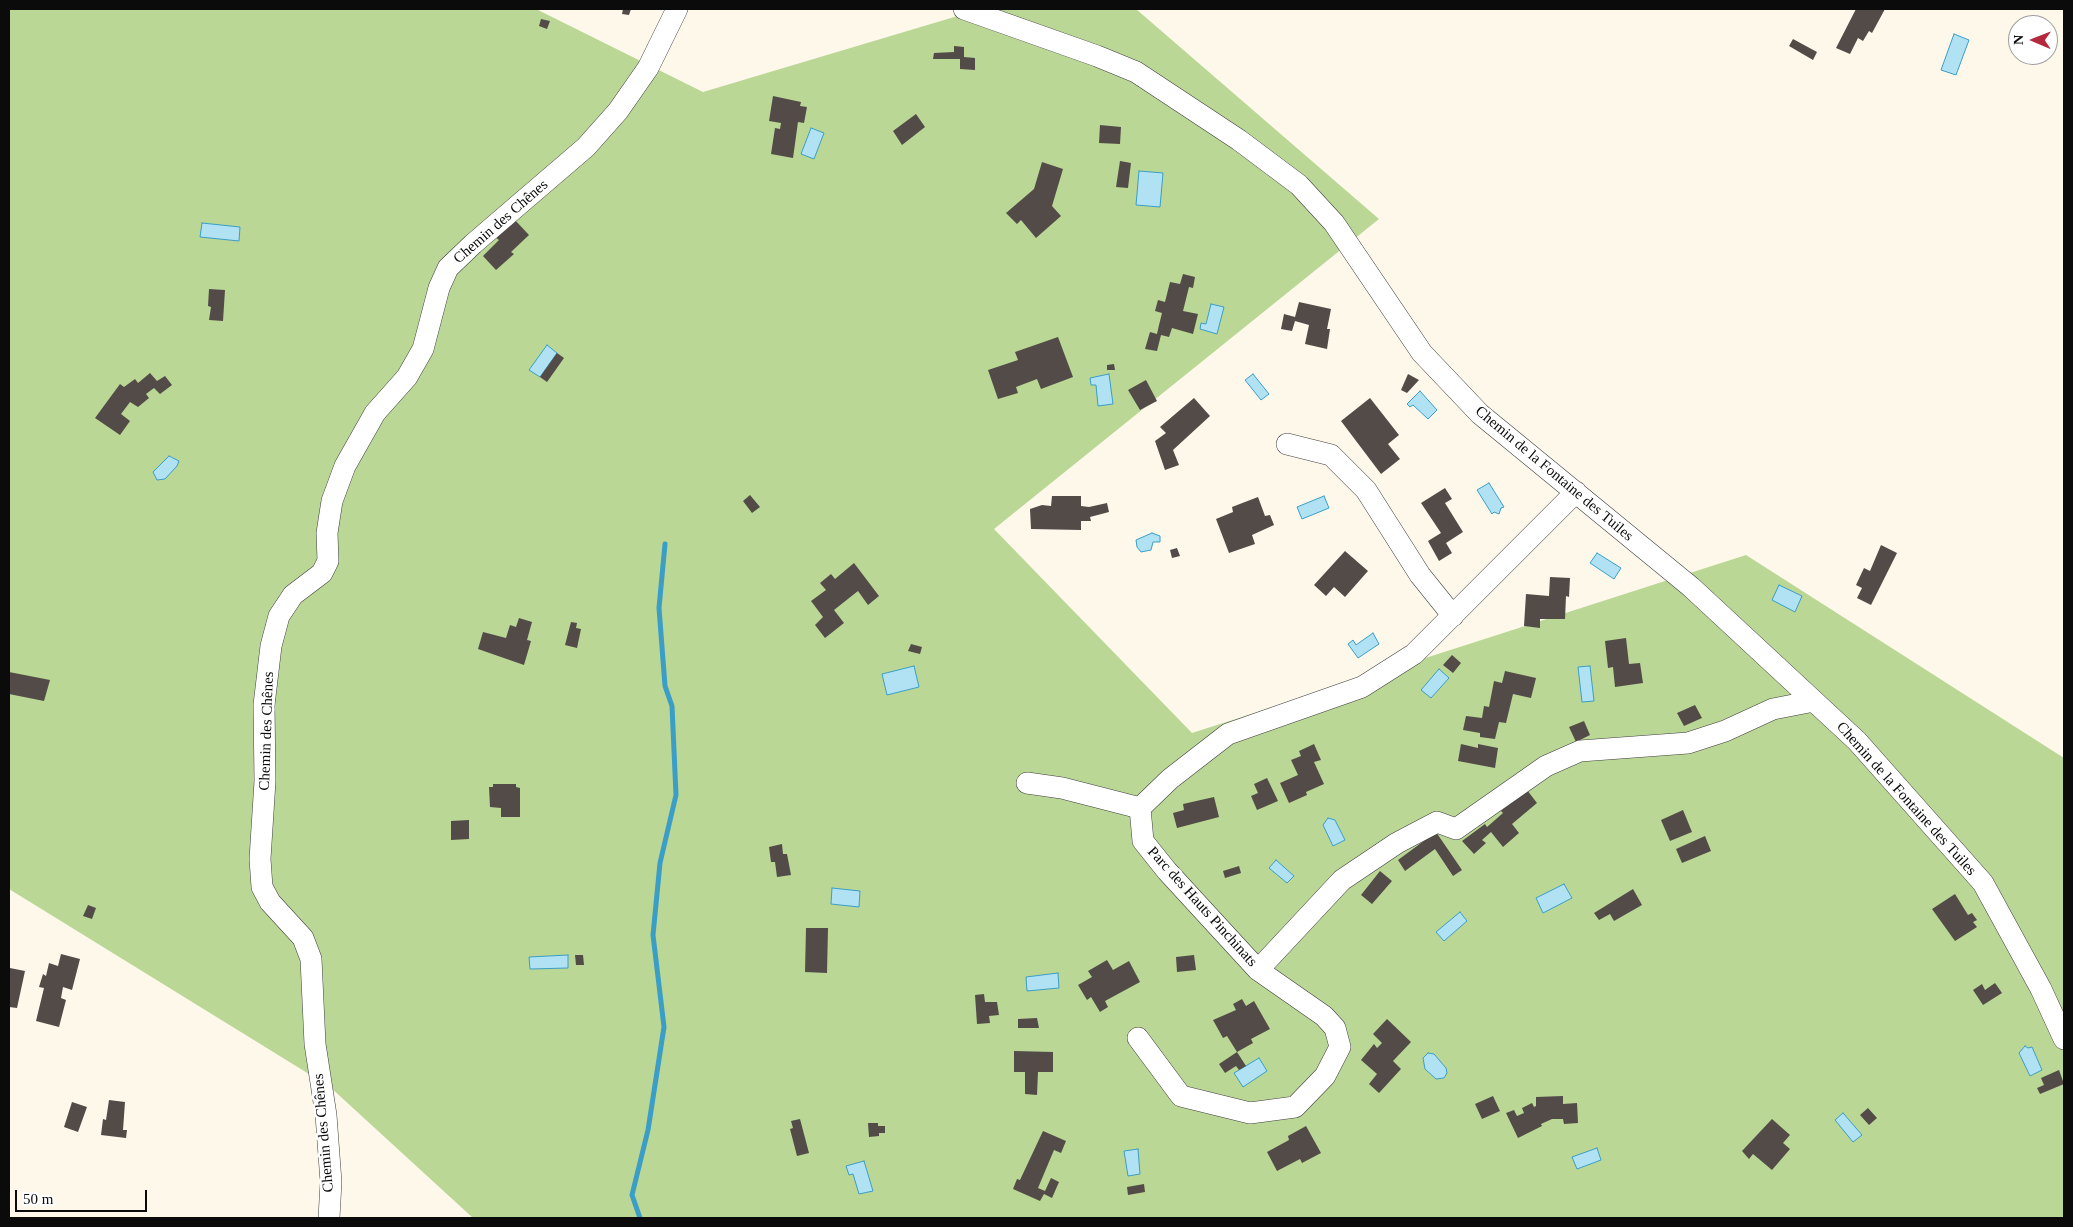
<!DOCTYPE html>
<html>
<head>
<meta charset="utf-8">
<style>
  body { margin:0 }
  #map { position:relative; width:2073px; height:1227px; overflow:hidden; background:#fef8ea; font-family:Georgia,serif }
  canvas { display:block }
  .frame { position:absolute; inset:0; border:10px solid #0b0b0b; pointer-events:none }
  .north { position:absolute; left:2008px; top:15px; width:50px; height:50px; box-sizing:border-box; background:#fff; border:1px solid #9d9d9d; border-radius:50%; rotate:271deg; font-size:14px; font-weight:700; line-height:20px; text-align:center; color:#0b0b0b }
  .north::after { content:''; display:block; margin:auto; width:18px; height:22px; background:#b5293f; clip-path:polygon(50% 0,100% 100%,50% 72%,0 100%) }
  .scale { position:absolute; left:15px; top:1190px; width:132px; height:22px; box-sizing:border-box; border:2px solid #0b0b0b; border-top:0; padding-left:6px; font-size:15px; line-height:18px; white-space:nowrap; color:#0b0b0b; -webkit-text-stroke:4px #fff; paint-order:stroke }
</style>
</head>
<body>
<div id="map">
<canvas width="2073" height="1227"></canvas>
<div class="frame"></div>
<div class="north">N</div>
<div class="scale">50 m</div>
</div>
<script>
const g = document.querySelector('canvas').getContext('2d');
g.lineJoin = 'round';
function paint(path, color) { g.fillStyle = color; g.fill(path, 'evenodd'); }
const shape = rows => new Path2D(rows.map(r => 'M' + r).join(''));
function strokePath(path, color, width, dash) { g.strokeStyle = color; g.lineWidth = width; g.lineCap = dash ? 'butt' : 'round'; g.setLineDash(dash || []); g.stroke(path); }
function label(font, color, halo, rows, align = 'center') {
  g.font = font + ' Georgia,serif'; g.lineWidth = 5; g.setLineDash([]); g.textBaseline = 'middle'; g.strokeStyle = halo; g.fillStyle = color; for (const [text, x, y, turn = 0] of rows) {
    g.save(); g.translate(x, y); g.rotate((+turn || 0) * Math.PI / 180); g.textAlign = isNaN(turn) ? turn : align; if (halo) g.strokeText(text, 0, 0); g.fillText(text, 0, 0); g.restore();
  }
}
paint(shape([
  [9,9,536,9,703,92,981,9,1136,9,1379,219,994,529,1192,733,1746,555,2064,758,2064,1218,473,1218,330,1087,9,889]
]), '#bad796');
const water = shape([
  [1954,34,1969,40,1956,75,1941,70,1954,34],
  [811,128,824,133,814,159,801,154,811,128],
  [1139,171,1163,173,1160,207,1136,205,1139,171],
  [202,223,240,227,239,241,200,237,202,223],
  [1211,304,1224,307,1217,334,1200,329,1201,323,1206,324,1211,304],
  [547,345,557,353,540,377,529,370,547,345],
  [1109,374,1113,404,1098,406,1096,385,1091,385,1090,378,1109,374],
  [1253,374,1269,394,1261,400,1245,380,1253,374],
  [1420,391,1437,410,1428,419,1413,405,1410,407,1407,404,1420,391],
  [169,456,179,461,177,466,165,479,157,480,153,472,169,456],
  [1489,483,1504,507,1501,508,1499,514,1494,512,1492,514,1477,490,1489,483],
  [1324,496,1329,508,1302,519,1297,507,1324,496],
  [1152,533,1160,536,1160,542,1153,542,1151,550,1141,552,1137,547,1136,540,1152,533],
  [1597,553,1621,568,1614,579,1590,563,1597,553],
  [1779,585,1802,596,1795,612,1772,600,1779,585],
  [1373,633,1379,644,1358,658,1348,644,1353,640,1356,645,1373,633],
  [914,666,919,687,887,695,882,674,914,666],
  [1590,666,1594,701,1582,702,1578,667,1590,666],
  [1439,669,1449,678,1431,698,1421,690,1439,669],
  [1328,818,1335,820,1345,840,1333,846,1323,825,1328,818],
  [1276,860,1294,876,1287,883,1269,868,1276,860],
  [1564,884,1572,898,1543,913,1536,898,1564,884],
  [832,888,860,891,859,907,831,904,832,888],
  [1460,912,1467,921,1444,941,1436,932,1460,912],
  [568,955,568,968,530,969,529,957,568,955],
  [1058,973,1059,988,1027,991,1026,977,1058,973],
  [2025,1046,2028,1048,2032,1047,2042,1070,2030,1076,2019,1053,2025,1046],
  [1428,1053,1434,1054,1446,1068,1447,1073,1444,1078,1436,1079,1425,1069,1423,1058,1428,1053],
  [1259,1058,1267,1071,1243,1087,1234,1073,1259,1058],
  [1843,1113,1862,1135,1853,1142,1835,1120,1843,1113],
  [1597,1148,1601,1160,1577,1169,1572,1157,1597,1148],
  [1138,1149,1140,1174,1128,1176,1124,1151,1138,1149],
  [864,1161,873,1191,859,1194,853,1174,849,1175,846,1166,864,1161]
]);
paint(water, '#b1e2f3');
strokePath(water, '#3b9ec7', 1);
strokePath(shape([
  [640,1218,632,1195,648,1130,664,1027,653,935,660,863,676,795,672,706,665,686,659,608,665,544]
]), '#3b9ec7', 5);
paint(shape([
  [623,9,631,9,629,15,622,14],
  [1856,9,1885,9,1872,33,1869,31,1863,41,1858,38,1850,54,1836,48],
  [541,19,550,21,547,29,539,26],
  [1793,39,1817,52,1813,60,1789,46],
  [954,46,964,47,964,57,975,58,975,70,960,69,960,59,933,59,934,53,954,52],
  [773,96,801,102,800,106,807,107,804,123,798,122,793,158,771,154,775,128,780,129,781,123,769,121],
  [916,114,925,127,902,145,893,131],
  [1100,125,1121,127,1120,144,1099,143],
  [1120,161,1131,163,1128,188,1116,187],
  [1042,162,1063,169,1052,206,1061,216,1036,238,1021,220,1017,224,1006,213,1034,189],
  [514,219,529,235,511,252,514,254,496,270,483,256,499,240,495,237],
  [1183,274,1195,277,1193,288,1189,287,1183,311,1198,314,1193,334,1172,328,1169,337,1161,335,1157,351,1145,349,1150,332,1157,334,1159,325,1162,313,1155,311,1158,300,1165,302,1170,282,1180,284],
  [209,289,225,290,223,321,209,320,211,307,208,306],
  [1299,302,1331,309,1327,329,1330,329,1327,349,1305,344,1309,325,1295,321,1292,331,1281,329,1284,314,1295,317],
  [1058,337,1073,377,1041,389,1037,379,1016,387,1018,393,998,399,988,370,1018,360,1015,352],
  [557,353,564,358,547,382,540,377],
  [1114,364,1115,370,1107,370,1107,365],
  [150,373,157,381,165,376,172,385,160,394,154,388,146,394,149,398,138,407,130,402,121,414,130,421,120,435,95,418,120,384,124,387,135,379,138,383],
  [1408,374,1419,380,1407,393,1401,390],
  [1146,380,1157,401,1140,410,1128,390],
  [1194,398,1210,416,1173,450,1179,465,1165,470,1155,441,1166,433,1160,427],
  [1370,398,1399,435,1388,444,1400,459,1381,474,1341,421],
  [1445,488,1452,499,1445,503,1463,532,1446,543,1452,553,1439,561,1428,541,1441,533,1421,503],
  [750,495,760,507,752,513,743,501],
  [1052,496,1081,496,1081,506,1089,507,1107,503,1109,512,1090,517,1091,521,1081,521,1081,530,1031,529,1030,509,1042,505,1051,506],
  [1258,497,1265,516,1270,515,1274,525,1252,535,1255,544,1229,553,1216,519,1233,512,1232,507],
  [1881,545,1897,553,1871,605,1857,598,1862,588,1856,585,1864,568,1870,571],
  [1177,548,1180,556,1172,558,1170,550],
  [1345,551,1368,571,1345,597,1334,587,1326,596,1314,585],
  [854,563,879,596,868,605,858,591,834,610,844,623,825,638,815,625,823,617,811,601,826,590,820,583,831,574,835,579],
  [1550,577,1570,578,1569,597,1566,596,1565,619,1540,619,1540,628,1524,626,1526,594,1549,596],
  [519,618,532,622,527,640,531,641,524,665,478,649,483,632,506,638,510,625,516,627],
  [571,622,577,623,576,628,581,629,577,648,565,645],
  [1626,638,1629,664,1640,663,1643,683,1615,687,1613,667,1608,668,1605,641],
  [911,644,922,647,920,654,908,651],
  [1452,655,1461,663,1453,673,1443,665],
  [1505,671,1536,678,1531,698,1513,694,1506,723,1499,722,1495,739,1480,737,1480,733,1463,730,1466,716,1482,718,1484,706,1489,707,1494,681,1502,683],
  [9,672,50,680,44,701,9,694],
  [1695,705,1702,718,1684,726,1677,713],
  [1584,721,1590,735,1576,742,1569,727],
  [1314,744,1321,760,1314,762,1324,784,1306,792,1307,795,1289,803,1280,783,1298,775,1291,760,1301,756,1299,751],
  [1461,744,1478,748,1478,744,1498,748,1495,768,1458,761],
  [1267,778,1278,801,1257,810,1251,796,1258,793,1254,784],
  [493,784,516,784,516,787,520,788,520,817,501,817,501,808,490,807,489,787,493,787],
  [1527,790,1537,803,1512,824,1519,833,1503,847,1491,832,1482,840,1486,843,1474,854,1462,841,1485,824,1487,827,1503,813,1501,811],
  [1214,797,1219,817,1177,828,1173,813,1184,810,1183,804],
  [1683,810,1692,832,1670,841,1661,820],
  [469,820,469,839,451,840,451,821],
  [1436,832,1462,870,1453,876,1435,849,1405,871,1398,860],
  [1705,836,1711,851,1682,863,1676,849],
  [782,844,783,854,787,854,791,875,777,877,775,862,771,862,769,847],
  [1239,866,1241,873,1225,878,1223,871],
  [1380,871,1392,881,1372,904,1361,895],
  [1633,889,1642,905,1614,921,1610,914,1599,920,1594,913],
  [1955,894,1968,915,1972,913,1977,920,1973,922,1977,927,1955,941,1932,909],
  [88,905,96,908,92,919,83,916],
  [806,928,828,928,827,973,805,972],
  [61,954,80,959,72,990,63,987,61,998,66,1000,59,1027,36,1021,44,988,39,987,43,974,46,976,49,963,58,966],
  [575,955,583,955,584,965,576,965],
  [1194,955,1196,970,1177,972,1176,957],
  [1107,960,1113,970,1129,961,1140,982,1105,1001,1108,1007,1100,1012,1091,997,1087,1000,1078,985,1092,977,1088,971],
  [10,968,25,971,17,1008,9,1007],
  [1995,983,2002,993,1983,1005,1973,990,1982,984,1985,990],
  [984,994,985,1002,997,1002,999,1015,989,1016,990,1023,977,1024,975,995],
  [1242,999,1246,1006,1254,1001,1270,1029,1251,1039,1253,1043,1237,1052,1246,1066,1239,1070,1236,1066,1225,1073,1219,1064,1237,1052,1227,1036,1223,1038,1213,1020,1236,1010,1233,1004],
  [1037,1018,1039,1028,1018,1028,1018,1019],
  [1387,1019,1411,1042,1393,1061,1401,1069,1379,1093,1369,1084,1377,1074,1361,1060,1374,1044,1377,1048,1382,1043,1373,1034],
  [1014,1051,1053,1052,1053,1072,1038,1072,1037,1095,1025,1094,1025,1072,1014,1072],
  [2059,1070,2064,1084,2040,1094,2037,1088,2044,1085,2041,1078],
  [1493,1096,1500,1111,1482,1119,1475,1104],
  [1563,1096,1563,1104,1577,1103,1578,1123,1564,1124,1563,1119,1552,1119,1541,1124,1542,1126,1518,1138,1506,1113,1514,1110,1517,1116,1524,1113,1522,1108,1532,1103,1534,1107,1536,1106,1536,1097],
  [109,1100,125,1102,123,1130,127,1130,126,1138,101,1135,103,1119,106,1120],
  [72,1102,87,1107,78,1132,64,1127],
  [1868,1108,1877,1118,1869,1125,1860,1115],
  [800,1119,809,1153,797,1156,790,1129,793,1128,791,1121],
  [1772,1119,1790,1135,1783,1143,1790,1149,1772,1170,1753,1154,1749,1159,1742,1151],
  [868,1123,878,1123,878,1126,885,1126,885,1133,879,1133,879,1136,869,1137],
  [1306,1126,1321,1153,1302,1163,1300,1159,1277,1171,1267,1152,1289,1140,1288,1136],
  [1043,1131,1066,1141,1061,1153,1054,1150,1038,1188,1045,1191,1051,1178,1059,1182,1052,1198,1044,1194,1040,1201,1013,1189,1017,1179,1020,1180],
  [1144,1184,1145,1192,1128,1195,1127,1187]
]), '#534b48');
const minor = shape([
  [964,9,1097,56,1136,72,1239,140,1299,185,1334,223,1422,353,1480,414,1691,587,1857,741,1983,883,2041,989,2064,1039],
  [1287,444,1331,455,1366,490,1420,575,1453,616],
  [1027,783,1062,788,1140,808],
  [1258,970,1342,880,1397,843,1437,822,1456,829,1546,766,1580,751,1688,743,1725,731,1773,709,1814,701],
  [1138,1038,1181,1096,1250,1113,1295,1107,1325,1076,1340,1047,1335,1028,1324,1016,1258,970,1167,871,1143,841,1140,808,1170,779,1228,734,1362,687,1414,654,1576,492],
  [329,1218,331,1182,326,1115,315,1044,311,959,303,938,270,902,262,887,260,859,265,781,264,705,271,646,279,616,293,595,322,573,328,561,327,533,332,501,345,466,375,413,407,377,423,349,439,288,448,268,473,244,586,147,618,111,648,68,677,9]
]);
strokePath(minor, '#3e3e3e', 22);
strokePath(minor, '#fff', 21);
label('15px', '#0b0b0b', '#fff', [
  ["Chemin des Chênes",501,222,-41],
  ["Chemin de la Fontaine des Tuiles",1554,474,40],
  ["Chemin des Chênes",267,731,-88],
  ["Chemin de la Fontaine des Tuiles",1906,799,48],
  ["Parc des Hauts Pinchinats",1202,907,48],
  ["Chemin des Chênes",324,1133,-95]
]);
</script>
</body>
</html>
